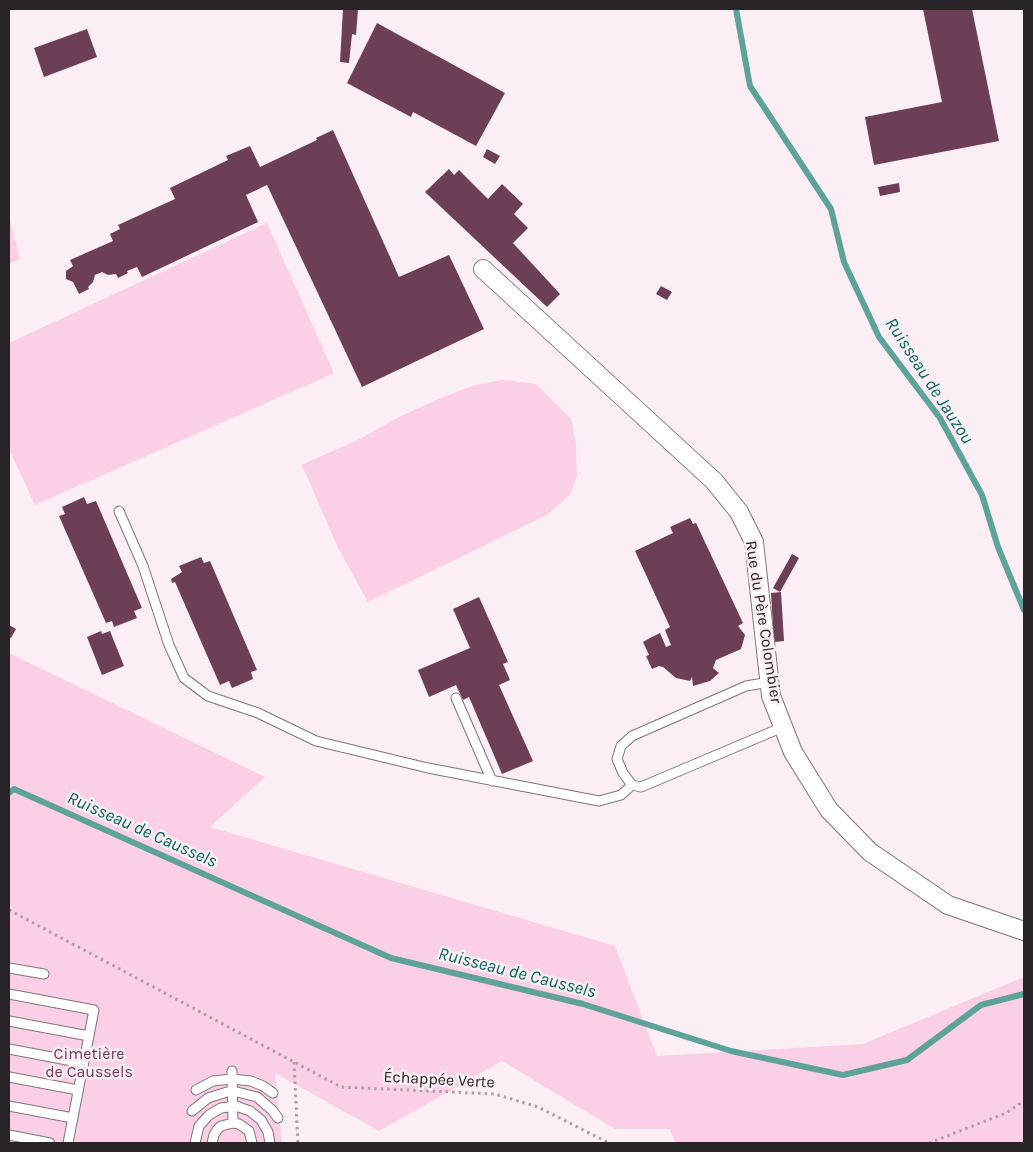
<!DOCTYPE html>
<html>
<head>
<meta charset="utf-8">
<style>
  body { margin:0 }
  #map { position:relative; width:1033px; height:1152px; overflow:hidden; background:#fceef5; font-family:Karla,sans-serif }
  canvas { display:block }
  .frame { position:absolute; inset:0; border:10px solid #282326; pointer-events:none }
</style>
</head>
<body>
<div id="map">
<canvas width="1033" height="1152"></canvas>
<div class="frame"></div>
</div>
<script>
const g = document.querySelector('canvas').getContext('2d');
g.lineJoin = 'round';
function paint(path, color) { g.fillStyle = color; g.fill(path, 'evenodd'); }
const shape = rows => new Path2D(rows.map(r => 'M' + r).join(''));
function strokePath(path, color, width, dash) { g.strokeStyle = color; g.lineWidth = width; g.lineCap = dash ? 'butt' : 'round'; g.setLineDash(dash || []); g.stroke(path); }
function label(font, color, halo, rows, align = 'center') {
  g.font = font + ' Karla,sans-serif'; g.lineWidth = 5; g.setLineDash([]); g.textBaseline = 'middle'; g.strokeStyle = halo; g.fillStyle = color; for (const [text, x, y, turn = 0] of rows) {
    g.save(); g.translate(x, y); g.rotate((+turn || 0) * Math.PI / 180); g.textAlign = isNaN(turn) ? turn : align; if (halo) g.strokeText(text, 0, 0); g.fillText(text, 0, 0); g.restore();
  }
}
paint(shape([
  [9,217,20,259,9,264],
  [267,223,334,373,35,505,9,449,9,343],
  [503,380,536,384,571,419,576,443,577,476,570,495,545,516,368,602,338,548,306,474,301,465,360,439,397,418,443,397,475,385],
  [9,653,265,777,210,827,615,946,657,1056,863,1044,1024,977,1024,1143,675,1143,670,1129,615,1129,502,1061,379,1131,275,1073,282,1143,9,1143]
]), '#fbcfe5');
strokePath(shape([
  [736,9,750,86,831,209,844,262,879,337,940,418,982,495,998,547,1024,610],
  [9,793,14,789,391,958,583,1004,731,1051,843,1075,907,1060,981,1005,1024,994]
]), '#5ea39a', 6);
paint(shape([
  [343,9,358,9,356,35,352,34,349,63,340,62],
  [923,9,972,9,999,141,874,165,865,117,942,102],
  [377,23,505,93,476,146,413,112,411,117,347,83],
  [87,29,97,57,44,77,34,48],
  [333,130,399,277,449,255,484,329,362,387,267,185,246,195,258,222,142,277,137,267,127,271,128,273,118,278,116,274,108,275,102,272,95,275,93,282,88,287,89,289,79,294,73,282,66,279,66,271,73,266,70,260,113,241,110,234,120,229,118,225,175,199,170,188,228,160,226,156,250,146,260,167,317,140,316,138],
  [487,149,500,156,495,164,483,157],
  [449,169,454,175,459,170,488,199,502,184,523,204,514,214,528,228,513,243,560,294,547,307,425,192],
  [899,183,900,192,880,196,878,187],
  [661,286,672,292,667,300,656,294],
  [84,497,87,504,96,501,142,608,134,611,137,618,114,627,112,621,106,623,59,516,65,514,62,507],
  [690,518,693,524,696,523,743,623,738,626,745,635,741,649,716,660,713,668,719,673,710,681,693,686,692,677,690,681,676,678,663,667,659,666,652,669,646,656,649,655,643,642,650,638,660,633,666,647,671,645,665,630,670,627,635,551,673,533,670,527],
  [792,554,799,558,780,592,773,588],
  [201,557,204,563,210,561,257,670,251,672,253,679,232,688,229,681,220,685,175,582,172,583,171,579,182,572,179,566],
  [781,592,784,641,774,642,771,593],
  [479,597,508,662,503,664,510,680,499,685,533,761,502,774,469,697,463,700,456,685,429,697,418,670,470,648,453,609],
  [9,625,16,629,11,638,9,637],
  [101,631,102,634,110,631,124,666,102,675,87,637]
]), '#6c3f57');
const service = shape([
  [119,511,143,566,169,645,184,678,208,696,258,713,316,741,428,768,599,801,621,795,632,785],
  [770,682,746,686,632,736,621,746,617,759,623,773,632,785,641,787,783,727],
  [456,698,492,781],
  [9,968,44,974],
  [9,994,94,1010,68,1143],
  [9,1021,89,1036],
  [9,1049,83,1063],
  [232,1071,233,1123],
  [9,1077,78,1090],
  [196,1090,213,1081,232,1079,251,1081,263,1086,273,1093],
  [9,1106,73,1118],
  [192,1111,208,1098,227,1092,237,1092,257,1097,272,1110,278,1118],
  [9,1135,50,1143],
  [195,1143,199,1126,209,1115,221,1108,236,1106,250,1111,261,1120,268,1132,270,1143],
  [212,1143,214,1135,217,1130,221,1126,233,1123,239,1124,249,1131,252,1143]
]);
const minor = shape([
  [483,269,714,481,739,512,754,542,771,696,793,752,829,810,870,852,948,905,1024,931]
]);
strokePath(service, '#807479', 11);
strokePath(minor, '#807479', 20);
strokePath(shape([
  [9,910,341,1087,495,1094,538,1107,609,1143],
  [294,1062,298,1143],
  [929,1143,1006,1113,1024,1101]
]), '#aba1a6', 3, [2.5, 4]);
strokePath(service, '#fff', 9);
strokePath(minor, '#fff', 18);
label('16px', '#282326', '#fceef5', [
  ["Rue du Père Colombier",763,622,81],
  ["Échappée Verte",439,1080,3]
]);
label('16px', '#743458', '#fceef5', [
  ["Cimetière",89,1054],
  ["de Caussels",89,1072]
]);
label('italic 18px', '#00655d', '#fceef5', [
  ["Ruisseau de Jauzou",929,381,57],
  ["Ruisseau de Caussels",142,830,24],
  ["Ruisseau de Caussels",517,973,14]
]);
</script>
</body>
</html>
